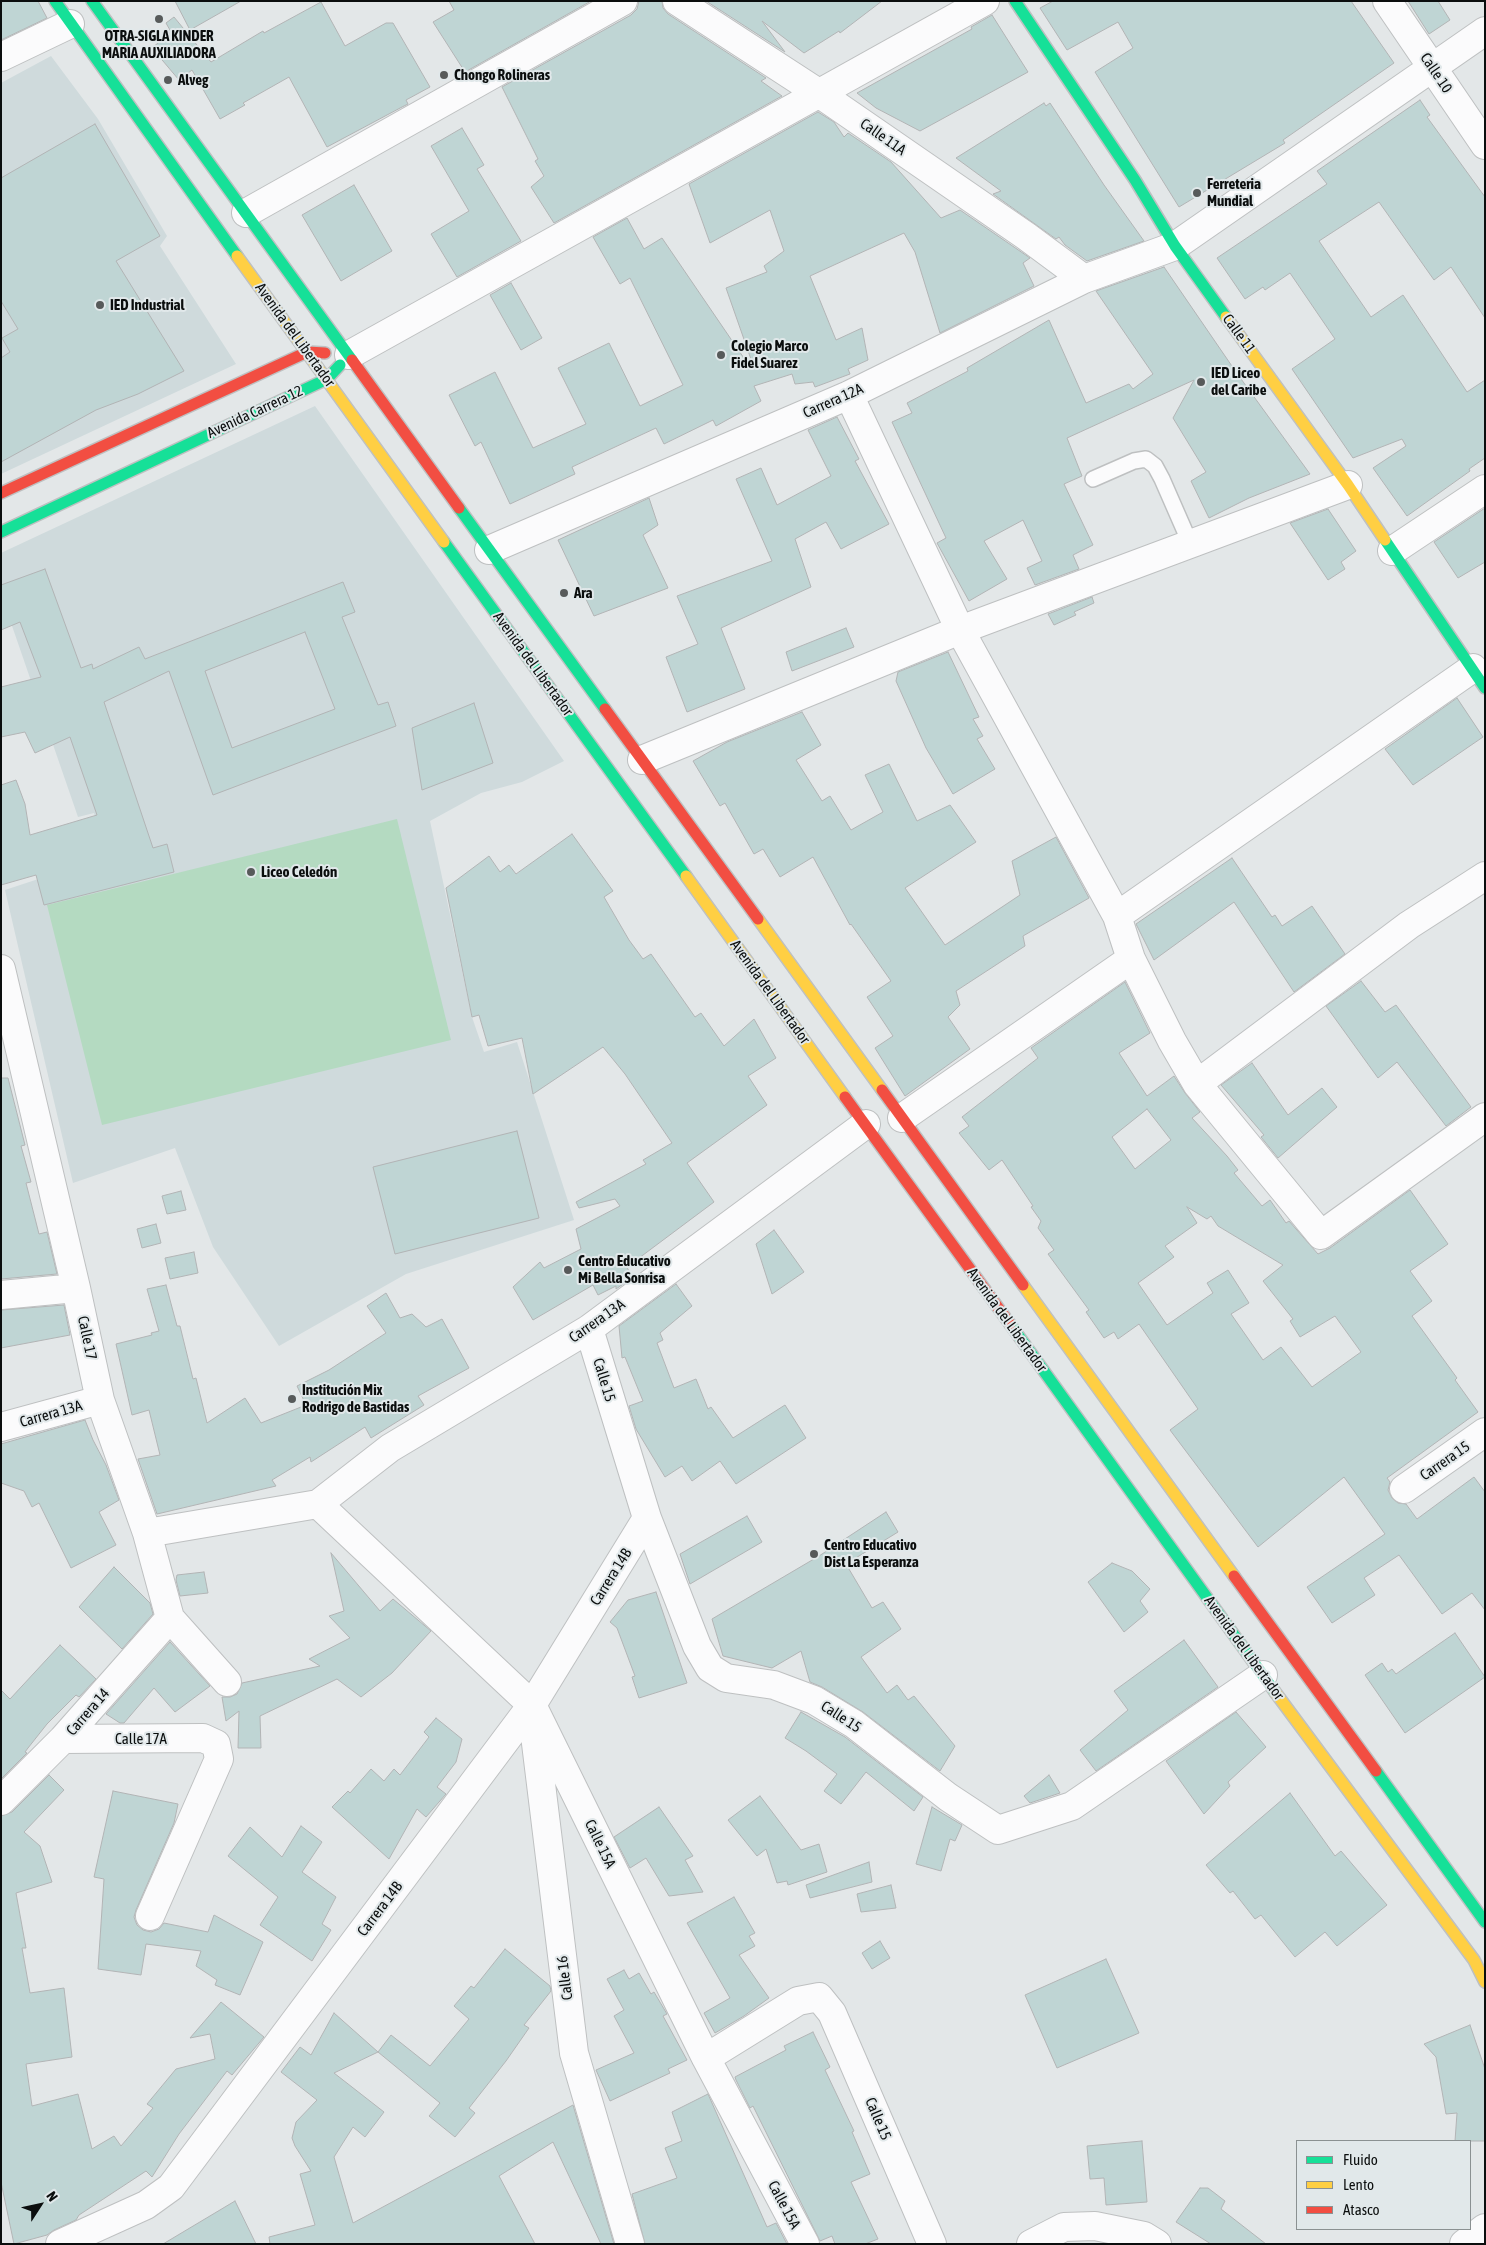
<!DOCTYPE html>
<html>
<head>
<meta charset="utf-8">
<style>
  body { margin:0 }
  #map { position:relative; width:1486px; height:2245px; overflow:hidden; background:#e3e7e8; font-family:"Asap Condensed",sans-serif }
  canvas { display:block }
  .frame { position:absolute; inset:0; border:2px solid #0b0e0e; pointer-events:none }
  .legend { position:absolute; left:1296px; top:2140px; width:175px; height:90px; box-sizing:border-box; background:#e1e8ea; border:1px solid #8b9192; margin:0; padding:6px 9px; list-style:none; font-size:15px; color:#0b0e0e }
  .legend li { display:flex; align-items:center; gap:10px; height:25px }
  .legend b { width:25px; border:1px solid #8b9192 }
  .north { position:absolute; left:15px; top:2180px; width:50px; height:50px; -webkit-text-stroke:4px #e1e8ea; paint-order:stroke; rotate:55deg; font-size:14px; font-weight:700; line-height:20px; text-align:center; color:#0b0e0e }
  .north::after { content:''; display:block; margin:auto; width:18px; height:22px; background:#0b0e0e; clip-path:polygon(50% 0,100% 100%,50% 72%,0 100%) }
</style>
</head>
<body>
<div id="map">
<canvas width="1486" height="2245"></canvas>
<div class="frame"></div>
<ul class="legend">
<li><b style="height:6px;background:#16e098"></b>Fluido</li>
<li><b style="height:6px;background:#ffcf43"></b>Lento</li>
<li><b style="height:6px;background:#f24e42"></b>Atasco</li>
</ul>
<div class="north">N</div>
</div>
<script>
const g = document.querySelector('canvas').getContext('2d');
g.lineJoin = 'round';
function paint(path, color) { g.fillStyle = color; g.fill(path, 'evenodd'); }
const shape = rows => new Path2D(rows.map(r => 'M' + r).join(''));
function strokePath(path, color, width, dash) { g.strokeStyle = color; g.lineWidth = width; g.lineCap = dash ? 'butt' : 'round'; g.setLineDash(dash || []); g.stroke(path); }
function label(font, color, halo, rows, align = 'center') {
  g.font = font + ' "Asap Condensed",sans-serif'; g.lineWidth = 4; g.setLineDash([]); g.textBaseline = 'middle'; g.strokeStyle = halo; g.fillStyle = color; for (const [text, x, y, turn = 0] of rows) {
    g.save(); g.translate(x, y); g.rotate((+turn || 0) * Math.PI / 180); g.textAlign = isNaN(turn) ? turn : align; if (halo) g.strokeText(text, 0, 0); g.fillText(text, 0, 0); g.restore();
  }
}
paint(shape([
  [51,56,98,119,167,236,160,246,236,364,1,474,1,83],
  [315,406,564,761,522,782,481,793,430,821,472,1017,484,1052,517,1042,574,1220,406,1274,279,1346,213,1247,175,1148,73,1183,5,890,108,856,94,813,78,817,1,594,1,553]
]), '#cfdadc');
paint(shape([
  [397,819,451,1040,102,1125,47,905]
]), '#b4dac1');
const building = shape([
  [1,1,38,1,47,18,1,40,1,1],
  [175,1,241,1,190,30,175,1],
  [449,1,591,1,465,72,433,22,454,10,449,1],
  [639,1,662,1,663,8,668,14,766,78,761,81,782,96,554,223,531,187,544,176,535,161,538,159,502,87,631,15,637,9,639,1],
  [706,1,882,1,840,33,839,31,804,53,762,21,785,52,706,1],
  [1053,1,1351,1,1394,63,1283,140,1285,143,1179,207,1095,72,1133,48,1118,22,1067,50,1040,8,1053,1],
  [1408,1,1438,1,1450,20,1429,34,1408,1],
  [321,2,345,46,386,23,393,23,430,87,406,100,408,104,402,107,327,147,289,77,243,103,245,105,220,119,192,70,179,80,152,48,171,32,166,23,174,17,211,62,263,31,264,33,321,2],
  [992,15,1028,72,920,131,876,108,857,93,972,29,971,27,992,15],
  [1420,100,1430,115,1427,117,1485,197,1485,318,1451,267,1434,280,1379,202,1319,241,1371,317,1403,295,1467,392,1485,380,1485,458,1469,469,1470,471,1407,516,1373,468,1406,446,1402,439,1353,458,1292,369,1335,339,1290,273,1265,290,1263,287,1245,299,1217,258,1327,184,1317,171,1420,100],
  [1044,103,1046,106,1050,103,1104,185,1144,241,1087,261,1065,245,1059,237,1056,239,993,194,1001,191,956,158,1044,103],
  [818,112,834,122,844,137,848,133,891,162,941,218,960,210,1030,258,1023,263,1034,286,940,333,915,252,904,233,810,276,836,340,862,328,868,360,848,369,850,374,815,387,813,382,795,384,792,374,754,386,761,401,716,426,713,420,664,444,656,428,572,467,575,474,510,504,481,442,475,446,449,395,495,372,533,448,586,424,558,368,609,343,640,406,683,385,630,278,620,284,593,237,627,218,644,249,662,238,750,367,753,365,726,288,767,272,764,266,784,251,770,210,710,243,689,184,818,112],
  [95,124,160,236,116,261,184,371,138,394,96,410,1,462,1,358,10,352,2,338,18,329,1,301,1,178,95,124],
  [462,128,484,165,477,169,521,241,457,277,431,234,469,211,431,146,462,128],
  [354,185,392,251,341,281,302,215,354,185],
  [1164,267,1236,372,1310,474,1249,498,1209,518,1191,481,1206,472,1173,418,1194,380,1067,438,1082,476,1064,484,1093,545,1073,555,1079,569,1035,585,1027,568,1042,561,1023,520,984,541,1007,579,969,601,937,543,946,538,892,422,912,413,907,403,968,371,967,368,1049,320,1086,403,1129,384,1133,389,1153,374,1096,291,1164,267],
  [511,283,542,338,521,350,490,295,511,283],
  [837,417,859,459,855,461,889,524,841,549,826,522,795,539,811,587,721,628,745,689,687,712,666,657,698,644,677,596,772,561,736,479,761,468,777,505,831,476,808,430,837,417],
  [649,498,658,525,643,535,668,588,594,616,558,540,649,498],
  [1485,508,1485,562,1458,578,1434,542,1485,508],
  [1328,509,1356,551,1341,562,1345,569,1328,580,1290,523,1328,509],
  [45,569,81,668,92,664,93,669,139,647,145,659,343,582,355,612,342,617,378,705,388,702,396,726,213,795,169,671,104,702,153,848,167,844,174,872,44,905,36,875,1,885,1,785,16,780,25,804,30,835,97,815,70,737,35,753,25,732,1,737,1,687,41,677,20,622,1,630,1,585,45,569],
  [305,632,335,709,232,748,205,671,305,632],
  [1092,597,1094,603,1074,612,1076,615,1054,625,1048,614,1092,597],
  [846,628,854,647,792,671,786,652,846,628],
  [948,652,979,717,973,719,983,736,977,739,995,769,953,794,926,748,896,681,898,672,948,652],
  [1457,698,1483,737,1413,785,1385,749,1457,698],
  [474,703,493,763,422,790,412,728,474,703],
  [802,712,821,745,796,760,822,801,830,796,851,830,883,812,865,775,889,764,917,821,950,805,976,842,905,888,945,945,1020,895,1012,861,1056,837,1089,898,1023,936,1025,946,956,991,960,1005,948,1017,970,1049,905,1096,875,1048,893,1036,867,997,891,981,851,924,850,925,813,857,780,877,763,849,754,854,725,803,720,806,693,761,727,742,802,712],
  [572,834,613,891,604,897,629,940,643,959,651,954,695,1017,701,1013,724,1046,754,1019,776,1058,748,1076,767,1105,687,1163,714,1202,627,1267,632,1278,616,1289,616,1286,598,1295,593,1285,533,1320,513,1287,540,1262,544,1268,581,1249,576,1229,620,1206,615,1199,579,1208,576,1202,646,1164,643,1160,672,1143,625,1074,603,1047,533,1094,522,1038,488,1046,479,1015,472,1017,446,888,489,856,500,872,509,865,516,874,572,834],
  [1232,858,1272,917,1275,915,1282,926,1312,906,1345,954,1294,992,1234,902,1154,960,1136,924,1232,858],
  [1361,981,1385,1012,1396,1005,1471,1107,1446,1126,1397,1062,1378,1078,1326,1006,1361,981],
  [1125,982,1150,1033,1119,1053,1147,1096,1174,1076,1185,1093,1200,1112,1192,1118,1227,1156,1238,1170,1234,1173,1262,1206,1270,1200,1286,1223,1289,1221,1318,1254,1330,1248,1410,1190,1448,1244,1410,1271,1432,1301,1412,1316,1457,1378,1455,1380,1478,1412,1387,1478,1390,1482,1388,1490,1392,1498,1398,1503,1406,1504,1417,1519,1474,1477,1485,1492,1485,1610,1472,1593,1442,1614,1399,1555,1364,1578,1375,1595,1332,1623,1307,1587,1385,1534,1344,1477,1258,1547,1170,1430,1198,1409,1139,1324,1118,1339,1114,1332,1104,1338,1086,1312,1089,1310,1048,1254,1054,1250,1038,1228,1041,1221,1031,1207,1033,1206,1002,1160,989,1170,959,1133,969,1126,962,1117,1038,1058,1031,1048,1125,982],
  [1147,1109,1171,1140,1135,1169,1112,1137,1147,1109],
  [1187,1207,1207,1219,1211,1216,1218,1226,1283,1265,1263,1281,1293,1319,1290,1321,1300,1337,1335,1316,1361,1352,1312,1387,1281,1347,1263,1360,1231,1314,1249,1303,1228,1270,1207,1283,1213,1293,1167,1325,1138,1283,1174,1257,1165,1246,1197,1223,1187,1207],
  [1252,1063,1288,1115,1322,1088,1337,1107,1278,1158,1261,1137,1264,1135,1221,1085,1252,1063],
  [1,1078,8,1078,25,1145,21,1146,31,1182,26,1183,39,1234,47,1232,57,1274,1,1279,1,1078],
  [517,1131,539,1218,395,1254,373,1167,517,1131],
  [181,1191,186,1210,167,1214,162,1196,181,1191],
  [156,1224,161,1243,142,1248,137,1229,156,1224],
  [774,1230,804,1272,772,1294,756,1244,774,1230],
  [194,1252,198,1273,170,1279,165,1258,194,1252],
  [676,1284,692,1306,660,1333,663,1340,657,1343,674,1388,696,1379,708,1409,711,1407,733,1438,785,1405,806,1438,736,1484,720,1461,692,1481,682,1466,665,1477,636,1429,629,1406,643,1401,625,1357,622,1358,619,1326,676,1284],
  [166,1285,177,1326,180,1326,193,1379,196,1378,207,1423,245,1398,261,1423,306,1405,297,1386,329,1370,386,1333,367,1306,386,1293,400,1318,412,1314,426,1327,442,1319,469,1368,418,1396,424,1405,371,1438,365,1427,311,1462,310,1457,272,1480,276,1486,157,1514,138,1459,160,1455,149,1410,132,1415,116,1344,152,1335,151,1333,159,1331,147,1289,166,1285],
  [64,1305,70,1335,1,1348,1,1310,64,1305],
  [85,1420,93,1440,106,1465,119,1500,99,1512,116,1545,71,1568,39,1503,32,1507,24,1491,1,1483,1,1444,85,1420],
  [886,1512,898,1532,846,1564,872,1608,883,1602,901,1629,861,1657,887,1693,897,1685,908,1700,914,1696,955,1746,940,1771,863,1712,822,1687,810,1682,801,1651,772,1668,723,1656,712,1619,819,1556,886,1512],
  [747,1516,762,1542,690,1584,680,1554,747,1516],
  [331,1553,380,1611,393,1599,431,1631,392,1673,361,1697,337,1679,260,1716,261,1748,238,1748,239,1711,226,1721,222,1697,230,1697,237,1694,242,1683,320,1666,309,1659,350,1638,329,1616,344,1611,331,1553],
  [1112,1563,1132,1571,1150,1589,1140,1601,1148,1612,1124,1632,1088,1582,1112,1563],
  [114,1567,150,1603,153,1614,122,1649,79,1607,114,1567],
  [204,1572,208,1593,180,1596,176,1580,177,1575,204,1572],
  [656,1592,687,1683,639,1698,632,1677,635,1676,617,1628,610,1622,628,1600,656,1592],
  [1455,1633,1485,1677,1405,1733,1365,1675,1382,1663,1388,1672,1392,1669,1396,1674,1455,1633],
  [1184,1640,1218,1687,1096,1771,1080,1750,1128,1710,1114,1691,1184,1640],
  [170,1642,210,1686,175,1712,154,1688,124,1723,120,1723,106,1714,170,1642],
  [60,1645,96,1679,79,1697,76,1695,47,1724,28,1748,25,1752,27,1753,1,1779,1,1690,10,1699,60,1645],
  [801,1712,845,1737,923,1797,914,1811,866,1772,841,1804,824,1791,837,1774,806,1751,785,1738,801,1712],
  [1236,1712,1266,1747,1228,1782,1230,1786,1204,1814,1166,1761,1236,1712],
  [436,1718,462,1739,456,1762,437,1787,446,1794,426,1817,417,1809,389,1859,332,1807,348,1791,350,1793,371,1769,384,1781,394,1769,400,1775,429,1737,424,1732,436,1718],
  [49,1775,64,1790,24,1832,40,1846,52,1882,16,1893,26,1948,22,1948,30,1993,64,1988,72,2057,26,2064,32,2106,78,2094,92,2149,114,2136,121,2146,153,2108,147,2104,176,2069,215,2059,210,2034,190,2038,221,2002,264,2037,232,2075,227,2071,179,2134,152,2177,146,2171,79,2215,76,2220,54,2230,47,2235,14,2244,1,2182,1,1816,12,1812,49,1775],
  [1049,1775,1060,1793,1030,1803,1024,1796,1049,1775],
  [113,1791,178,1804,174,1823,136,1910,134,1917,137,1925,143,1930,151,1932,159,1929,164,1923,208,1932,214,1915,263,1942,240,1995,215,1985,217,1980,196,1966,201,1951,146,1944,141,1975,98,1969,104,1879,94,1877,113,1791],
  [1290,1793,1335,1856,1341,1851,1387,1905,1337,1946,1325,1932,1295,1957,1261,1915,1255,1919,1233,1891,1230,1893,1206,1865,1290,1793],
  [760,1796,801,1850,819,1844,827,1872,788,1885,787,1881,777,1883,766,1849,757,1856,728,1820,760,1796],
  [659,1807,693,1856,685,1860,703,1892,669,1896,646,1858,630,1868,614,1837,659,1807],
  [932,1807,962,1825,955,1841,950,1839,941,1871,916,1864,932,1807],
  [301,1826,322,1842,302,1872,336,1897,322,1924,331,1930,312,1961,260,1925,278,1897,228,1856,250,1827,282,1857,301,1826],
  [869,1862,872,1882,810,1898,806,1885,869,1862],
  [891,1885,896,1908,861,1912,857,1894,891,1885],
  [734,1897,755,1933,749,1936,755,1946,739,1955,769,1998,744,2016,715,2033,704,2013,730,1998,687,1923,734,1897],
  [880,1941,890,1958,872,1969,862,1953,880,1941],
  [505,1949,550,1986,551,1991,524,2025,529,2028,506,2061,469,2108,475,2113,455,2137,429,2116,440,2103,378,2052,391,2035,430,2066,469,2019,454,2006,471,1986,474,1988,505,1949],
  [1106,1959,1139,2033,1057,2068,1025,1995,1106,1959],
  [624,1970,629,1979,639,1973,651,1994,654,1992,667,2014,663,2016,687,2060,668,2069,670,2073,610,2101,596,2070,634,2053,614,2016,624,2010,607,1979,624,1970],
  [334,2013,378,2052,334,2073,384,2112,365,2137,353,2127,334,2157,353,2223,573,2105,614,2244,601,2244,553,2142,499,2176,535,2244,270,2244,269,2237,315,2225,300,2174,311,2171,295,2146,292,2138,296,2122,317,2100,281,2072,300,2047,311,2055,334,2013],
  [1470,2025,1485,2069,1485,2141,1455,2141,1457,2113,1446,2114,1436,2057,1424,2044,1470,2025],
  [813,2032,830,2067,825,2070,854,2131,852,2132,870,2174,851,2182,878,2239,865,2244,835,2244,832,2236,820,2241,753,2106,750,2108,736,2080,735,2077,786,2050,784,2046,813,2032],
  [708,2094,767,2227,776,2223,787,2244,645,2244,632,2194,677,2178,665,2148,682,2141,672,2112,708,2094],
  [1142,2141,1147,2202,1106,2205,1104,2178,1090,2179,1087,2146,1142,2141],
  [1200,2188,1208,2188,1225,2201,1221,2209,1266,2244,1211,2244,1176,2222,1200,2188],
  [235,2201,256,2244,163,2244,235,2201]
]);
paint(building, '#bfd5d4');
strokePath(building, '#b2b4b5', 1);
const lane = shape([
  [1093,479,1134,461,1146,459,1155,466,1162,479,1190,543]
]);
const street = shape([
  [677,1,820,94,1026,236,1084,279],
  [1387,1,1485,145],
  [1,57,70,24],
  [246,213,623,1],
  [349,355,985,1],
  [849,395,960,630,1117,916,1131,959,1172,1041,1197,1084,1321,1235,1485,1117],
  [489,550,849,395,1084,279,1175,246,1485,31],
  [1392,551,1485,489],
  [642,760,960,630,1348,485],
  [1117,916,1473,668],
  [1,969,76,1288,100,1400,147,1533,170,1618,227,1682],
  [1197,1084,1409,925,1485,876],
  [902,1118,1131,959],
  [1,1295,76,1288],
  [589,1329,647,1518,697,1646,710,1668,726,1678,774,1685,814,1700,854,1724,948,1797,998,1830,1072,1806,1263,1675],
  [1,1427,100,1400],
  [1404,1489,1485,1432],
  [318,1504,532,1705,706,2058,805,2244],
  [147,1533,318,1504,390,1448,589,1329,866,1124],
  [534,1727,574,2053,630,2244],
  [63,1739,203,1738,216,1744,219,1759,150,1916],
  [1,1801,63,1739,170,1618],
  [706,2058,798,2001,819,1997,832,2013,932,2244],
  [60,2244,146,2205,171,2187,532,1705,647,1518],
  [1031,2244,1064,2227,1095,2226,1144,2236,1157,2244],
  [1464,2244,1485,2228]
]);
const fast = shape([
  [55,1,237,256],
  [92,1,352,360],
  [1015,1,1135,180,1175,246,1226,317],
  [459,508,605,709],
  [1,532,327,379,340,365],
  [1385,540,1485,688],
  [444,542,686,876],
  [1010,1324,1275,1692],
  [1376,1771,1485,1922]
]);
const slow = shape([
  [237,256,444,542],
  [1226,317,1348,485,1385,540],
  [686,876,845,1097],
  [758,919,882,1090],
  [1023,1285,1234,1576],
  [1275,1692,1474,1960,1485,1982]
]);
const jam = shape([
  [352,360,459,508],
  [1,493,307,352,325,353],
  [605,709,758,919],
  [882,1090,1023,1285],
  [845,1097,1010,1324],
  [1234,1576,1376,1771]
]);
strokePath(lane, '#bec0c1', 18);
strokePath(street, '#bec0c1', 30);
strokePath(fast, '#bec0c1', 14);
strokePath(slow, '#bec0c1', 14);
strokePath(jam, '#bec0c1', 14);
strokePath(lane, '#fbfbfc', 15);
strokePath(street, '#fbfbfc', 28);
strokePath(fast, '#16e098', 11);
strokePath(slow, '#ffcf43', 11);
strokePath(jam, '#f24e42', 11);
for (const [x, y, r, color] of [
  [159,19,5,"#575a5a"],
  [444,75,5,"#575a5a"],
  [168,80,5,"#575a5a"],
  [1197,193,5,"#575a5a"],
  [100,305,5,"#575a5a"],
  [721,355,5,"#575a5a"],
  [1201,382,5,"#575a5a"],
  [564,593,5,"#575a5a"],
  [251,872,5,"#575a5a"],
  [568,1270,5,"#575a5a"],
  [292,1399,5,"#575a5a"],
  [814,1554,5,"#575a5a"]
]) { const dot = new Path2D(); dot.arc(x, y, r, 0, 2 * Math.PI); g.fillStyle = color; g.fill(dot); strokePath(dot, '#e1e8ea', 2); }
label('bold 15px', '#0b0e0e', '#e1e8ea', [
  ["OTRA-SIGLA KINDER",159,36,"center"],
  ["MARIA AUXILIADORA",159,53,"center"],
  ["Chongo Rolineras",454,75],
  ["Alveg",178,80],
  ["Ferreteria",1207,184],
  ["Mundial",1207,201],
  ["IED Industrial",110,305],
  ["Colegio Marco",731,346],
  ["Fidel Suarez",731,363],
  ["IED Liceo",1211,373],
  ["del Caribe",1211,390],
  ["Ara",574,593],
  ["Liceo Celedón",261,872],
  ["Centro Educativo",578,1261],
  ["Mi Bella Sonrisa",578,1278],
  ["Institución Mix",302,1390],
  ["Rodrigo de Bastidas",302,1407],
  ["Centro Educativo",824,1545],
  ["Dist La Esperanza",824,1562]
], 'left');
label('15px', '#0b0e0e', '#e1e8ea', [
  ["Calle 10",1436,73,56],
  ["Calle 11A",883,137,35],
  ["Calle 11",1239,334,54],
  ["Avenida del Libertador",295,335,54],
  ["Carrera 12A",833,401,-24],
  ["Avenida Carrera 12",255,412,-25],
  ["Avenida del Libertador",533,664,54],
  ["Avenida del Libertador",770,992,54],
  ["Avenida del Libertador",1007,1320,54],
  ["Carrera 13A",597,1321,-35],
  ["Calle 17",87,1338,78],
  ["Calle 15",604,1380,73],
  ["Carrera 13A",51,1414,-16],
  ["Carrera 15",1445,1461,-35],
  ["Carrera 14B",611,1577,-58],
  ["Avenida del Libertador",1244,1648,54],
  ["Carrera 14",88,1712,-49],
  ["Calle 15",841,1717,33],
  ["Calle 17A",141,1739],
  ["Calle 15A",600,1844,64],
  ["Carrera 14B",380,1909,-53],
  ["Calle 16",565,1978,-97],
  ["Calle 15",878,2119,67],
  ["Calle 15A",784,2205,62]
]);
</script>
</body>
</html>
